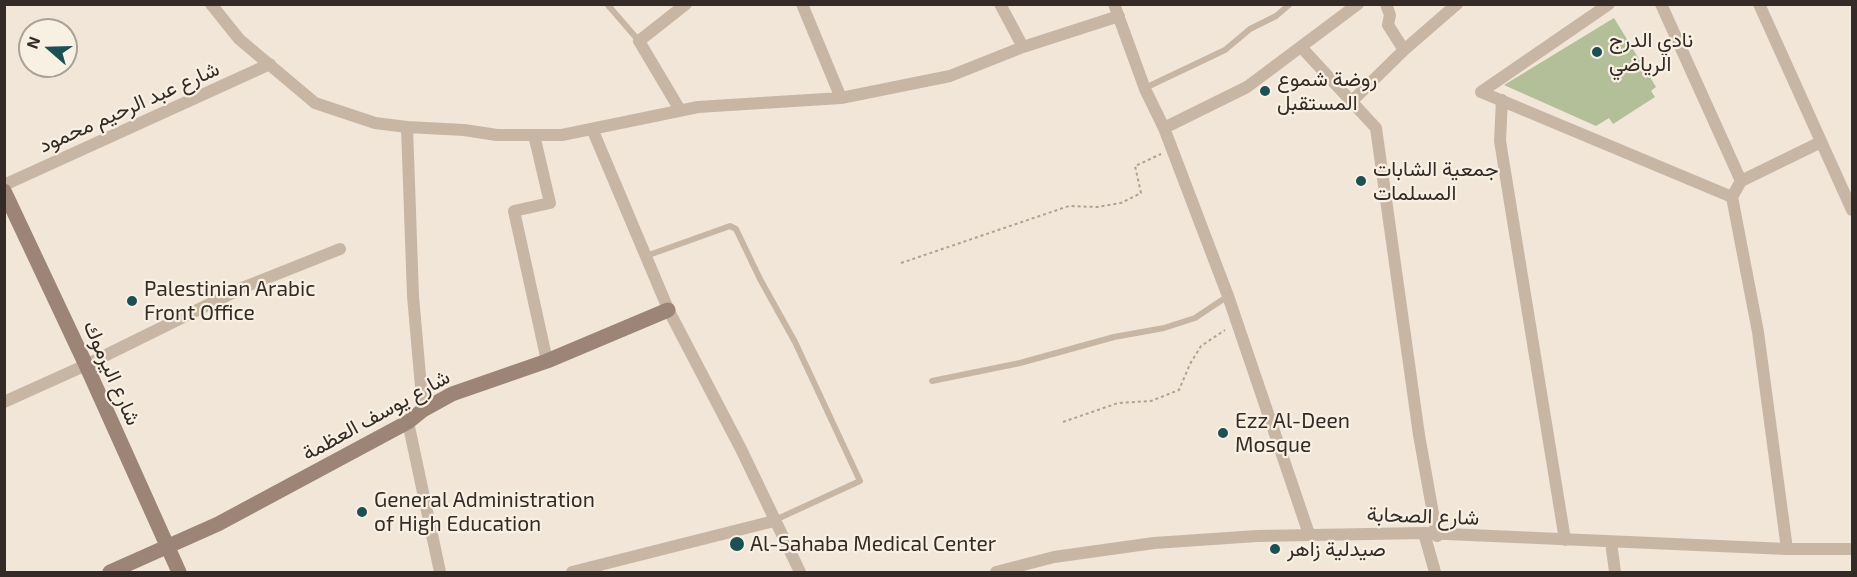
<!DOCTYPE html>
<html>
<head>
<meta charset="utf-8">
<style>
  body { margin:0 }
  #map { position:relative; width:1857px; height:577px; overflow:hidden; background:#f1e6d8; font-family:"Exo 2",sans-serif }
  canvas { display:block }
  .frame { position:absolute; inset:0; border:6px solid #342b26; pointer-events:none }
  .north { position:absolute; left:18px; top:18px; width:60px; height:60px; box-sizing:border-box; background:#f9f0e4; border:2px solid #aaa198; border-radius:50%; rotate:290deg; font-size:16px; font-weight:700; line-height:24px; text-align:center; color:#342b26 }
  .north::after { content:''; display:block; margin:auto; width:21px; height:27px; background:#1c5055; clip-path:polygon(50% 0,100% 100%,50% 72%,0 100%) }
</style>
</head>
<body>
<div id="map">
<canvas width="1857" height="577"></canvas>
<div class="frame"></div>
<div class="north">N</div>
</div>
<script>
const g = document.querySelector('canvas').getContext('2d');
g.lineJoin = 'round';
function paint(path, color) { g.fillStyle = color; g.fill(path, 'evenodd'); }
const shape = rows => new Path2D(rows.map(r => 'M' + r).join(''));
function strokePath(path, color, width, dash) { g.strokeStyle = color; g.lineWidth = width; g.lineCap = dash ? 'butt' : 'round'; g.setLineDash(dash || []); g.stroke(path); }
function label(font, color, halo, rows, align = 'center') {
  g.font = font + ' "Exo 2",Vazirmatn,sans-serif'; g.lineWidth = 4.5; g.setLineDash([]); g.textBaseline = 'middle'; g.strokeStyle = halo; g.fillStyle = color; for (const [text, x, y, turn = 0] of rows) {
    g.save(); g.translate(x, y); g.rotate((+turn || 0) * Math.PI / 180); g.textAlign = isNaN(turn) ? turn : align; if (halo) g.strokeText(text, 0, 0); g.fillText(text, 0, 0); g.restore();
  }
}
paint(shape([
  [1614,18,1656,87,1651,91,1655,97,1613,124,1609,118,1596,126,1504,85]
]), '#b2bf99');
strokePath(shape([
  [901,263,1069,206,1097,207,1121,203,1141,193,1135,166,1161,154],
  [1063,422,1118,403,1151,401,1179,390,1190,364,1201,346,1225,330]
]), '#b4a08f', 2, [3, 3]);
strokePath(shape([
  [607,4,639,41],
  [1145,88,1225,50,1250,29,1276,16,1290,4],
  [646,256,730,226,736,229,760,279,795,342,860,481,775,520],
  [932,381,1020,363,1114,337,1164,328,1195,318,1228,296]
]), '#c8b6a5', 6);
strokePath(shape([
  [211,4,239,39,315,103,375,123,407,127,464,130,497,135,562,135,698,107,841,98,950,76,1023,47],
  [802,4,841,98],
  [1000,4,1023,47,1119,16],
  [1114,4,1145,89,1164,128,1228,296,1309,534],
  [1386,4,1390,15,1388,25,1404,50],
  [1609,4,1481,92,1732,197],
  [1661,4,1741,181,1732,197,1758,332,1787,549],
  [1759,4,1852,210],
  [1301,47,1376,128,1419,435,1437,536],
  [1502,100,1500,141,1565,540],
  [1351,102,1404,50,1457,4],
  [680,110,639,41,686,4],
  [407,127,413,296,423,410],
  [1164,128,1247,87,1358,4],
  [593,131,669,311,741,449,800,572],
  [534,135,550,203,514,211,547,361],
  [1741,181,1821,142],
  [4,185,270,64],
  [4,402,86,365,242,288,340,249],
  [408,422,440,572],
  [1424,533,1435,572],
  [1611,542,1615,572],
  [572,572,774,521],
  [996,572,1054,557,1154,543,1257,536,1424,533,1787,549,1852,549]
]), '#c8b6a5', 12);
strokePath(shape([
  [4,191,86,365,179,572],
  [110,572,218,524,408,422,423,410,452,394,547,361,668,310]
]), '#9c8476', 15);
for (const [x, y, r, color] of [
  [1597,52,6,"#1c5055"],
  [1265,91,6,"#1c5055"],
  [1361,181,6,"#1c5055"],
  [132,301,6,"#1c5055"],
  [1223,433,6,"#1c5055"],
  [362,512,6,"#1c5055"],
  [737,544,8,"#1c5055"],
  [1275,549,6,"#1c5055"]
]) { const dot = new Path2D(); dot.arc(x, y, r, 0, 2 * Math.PI); g.fillStyle = color; g.fill(dot); strokePath(dot, '#f9f0e4', 2); }
label('21px', '#342b26', '#f9f0e4', [
  ["نادي الدرج",1609,40],
  ["الرياضي",1609,64],
  ["روضة شموع",1277,79],
  ["المستقبل",1277,103],
  ["جمعية الشابات",1373,169],
  ["المسلمات",1373,193],
  ["Palestinian Arabic",144,289],
  ["Front Office",144,313],
  ["Ezz Al-Deen",1235,421],
  ["Mosque",1235,445],
  ["General Administration",374,500],
  ["of High Education",374,524],
  ["Al-Sahaba Medical Center",750,544],
  ["صيدلية زاهر",1287,549]
], 'left');
label('21px', '#342b26', '#f9f0e4', [
  ["شارع عبد الرحيم محمود",129,107,-24],
  ["شارع اليرموك",112,373,66],
  ["شارع يوسف العظمة",376,415,-29],
  ["شارع الصحابة",1423,516,2]
]);
</script>
</body>
</html>
